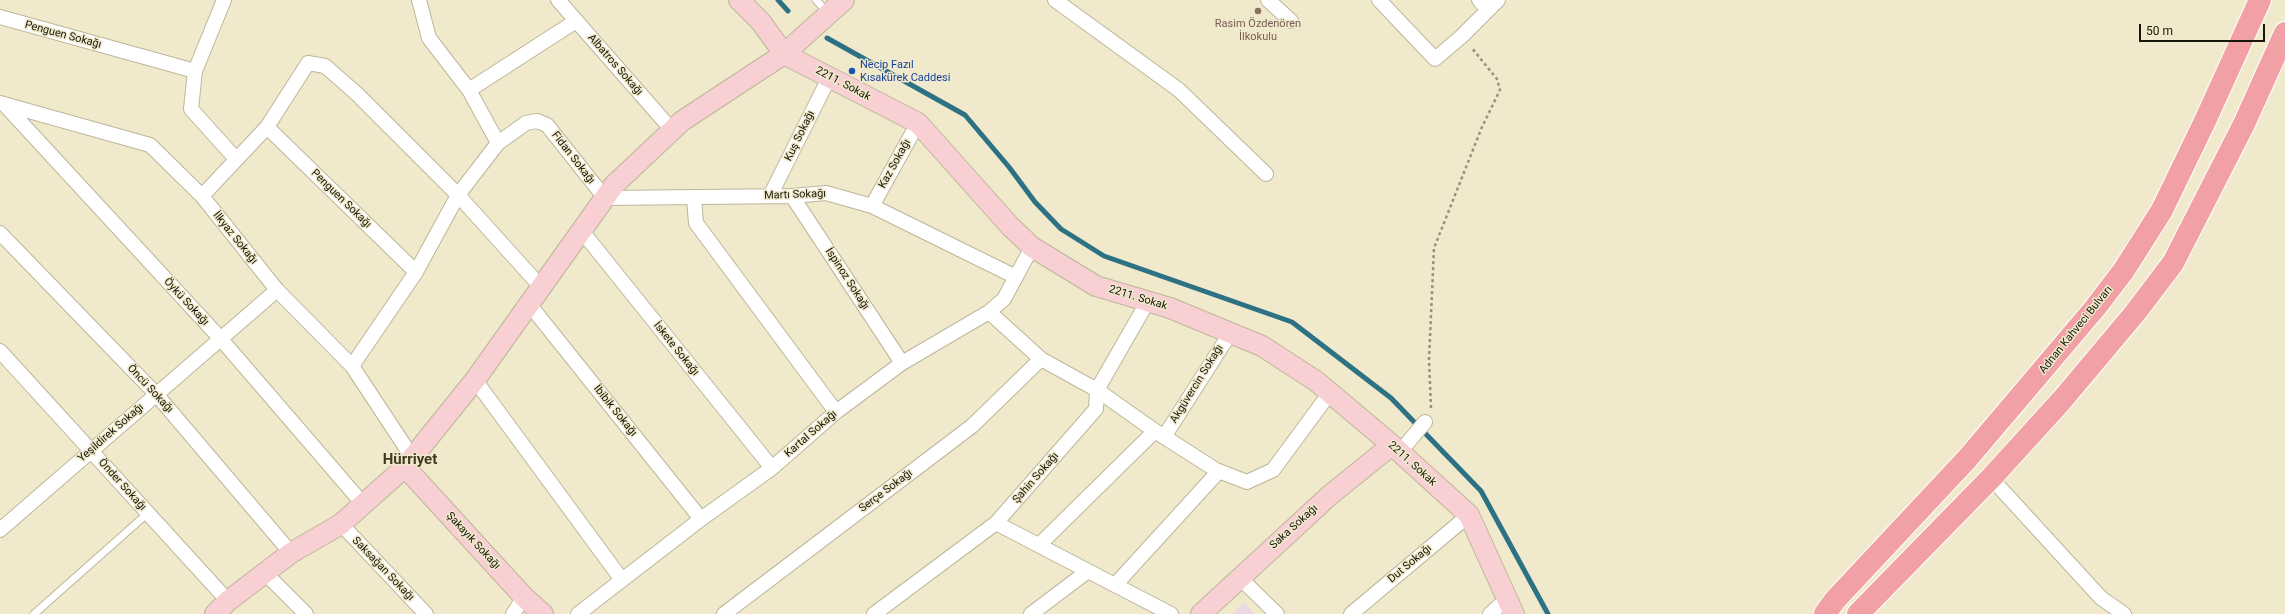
<!DOCTYPE html>
<html>
<head>
<meta charset="utf-8">
<style>
  body { margin:0 }
  #map { position:relative; width:2285px; height:614px; overflow:hidden; background:#f0e9cb; font-family:Roboto,sans-serif }
  canvas { display:block }
  .scale { position:absolute; left:2139px; top:24px; width:126px; height:18px; box-sizing:border-box; border:2px solid #19170c; border-top:0; padding-left:5px; font-size:12px; line-height:14px; white-space:nowrap; color:#19170c; -webkit-text-stroke:3px #f0e9cb; paint-order:stroke }
</style>
</head>
<body>
<div id="map">
<canvas width="2285" height="614"></canvas>
<div class="scale">50 m</div>
</div>
<script>
const g = document.querySelector('canvas').getContext('2d');
g.lineJoin = 'round';
function paint(path, color) { g.fillStyle = color; g.fill(path, 'evenodd'); }
const shape = rows => new Path2D(rows.map(r => 'M' + r).join(''));
function strokePath(path, color, width, dash) { g.strokeStyle = color; g.lineWidth = width; g.lineCap = dash ? 'butt' : 'round'; g.setLineDash(dash || []); g.stroke(path); }
function label(font, color, halo, rows, align = 'center') {
  g.font = font + ' Roboto,sans-serif'; g.lineWidth = 3; g.setLineDash([]); g.textBaseline = 'middle'; g.strokeStyle = halo; g.fillStyle = color; for (const [text, x, y, turn = 0] of rows) {
    g.save(); g.translate(x, y); g.rotate((+turn || 0) * Math.PI / 180); g.textAlign = isNaN(turn) ? turn : align; if (halo) g.strokeText(text, 0, 0); g.fillText(text, 0, 0); g.restore();
  }
}
paint(shape([
  [1245,603,1254,614,1232,614]
]), '#eed7e4');
strokePath(shape([
  [778,0,788,11],
  [827,38,965,115,1009,167,1035,202,1061,229,1104,256,1292,322,1391,398,1481,491,1548,614]
]), '#2c7184', 5);
const lane = shape([
  [816,0,828,13],
  [34,614,148,513]
]);
const street = shape([
  [224,0,195,71,191,109,236,159],
  [419,0,429,38,469,90,576,21],
  [558,0,672,130],
  [1055,0,1179,90,1266,174],
  [1268,0,1291,21],
  [1379,0,1435,59,1462,36,1498,0],
  [1479,0,1488,10],
  [0,17,195,71],
  [469,90,498,143],
  [0,103,150,145,202,196,277,290,352,366,412,457],
  [4,104,220,338,363,504],
  [267,127,416,272],
  [202,196,267,127,308,63,325,66,356,93,458,195,541,287],
  [770,196,830,76],
  [792,196,902,363],
  [694,198,696,223,836,412],
  [872,206,918,123],
  [581,230,772,468],
  [0,233,156,394,291,553],
  [529,304,701,519],
  [989,312,1041,359,1097,390,1155,431,1216,470,1247,482,1273,470,1329,394],
  [0,351,228,601],
  [352,366,416,272,458,195,498,143,526,123,537,121,547,125,605,198,792,196,826,193,872,206,1016,277],
  [475,380,622,580],
  [1164,437,1231,332],
  [1400,452,1425,422],
  [1991,478,2101,598,2124,614],
  [996,523,1088,571],
  [341,524,426,614],
  [0,530,277,290],
  [1039,545,1155,431],
  [265,573,306,614],
  [1239,577,1277,614],
  [1115,585,1219,471],
  [513,614,524,597],
  [578,614,701,519,772,468,836,412,902,363,989,312,1004,299,1032,247],
  [724,614,972,426,1041,359],
  [874,614,996,523,1096,409,1097,390,1148,301],
  [1031,614,1088,571,1171,614],
  [1351,614,1469,515],
  [1490,614,1507,599]
]);
const secondary = shape([
  [739,0,761,22,784,54,918,123,1010,226,1032,247,1096,286,1170,308,1262,346,1316,381,1392,445,1469,515,1514,614],
  [405,467,524,597,543,614],
  [215,614,228,601,291,553,341,524,405,467,475,380,614,185,682,121,784,54,844,0],
  [1201,614,1330,495,1392,445]
]);
const primary = shape([
  [1825,614,1835,600,1967,459,2095,308,2124,270,2162,210,2205,121,2260,0],
  [1858,614,1991,478,2062,400,2135,313,2173,263,2244,124,2285,33]
]);
strokePath(lane, '#bdb699', 9);
strokePath(street, '#bdb699', 16);
strokePath(secondary, '#bdb699', 22);
strokePath(primary, '#fff', 24);
strokePath(shape([
  [1431,408,1429,360,1434,248,1482,127,1500,90,1497,79,1471,47]
]), '#97927c', 2.5, [3, 3]);
strokePath(lane, '#fff', 7);
strokePath(street, '#fff', 14);
strokePath(secondary, '#f8d0d3', 20);
strokePath(primary, '#f1a1a6', 22);
for (const [x, y, r, color] of [
  [1258,11,4,"#8d6e63"],
  [852,71,4,"#1a4fb4"]
]) { const dot = new Path2D(); dot.arc(x, y, r, 0, 2 * Math.PI); g.fillStyle = color; g.fill(dot); strokePath(dot, '#f0e9cb', 1.5); }
label('11px', '#785e54', '#f0e9cb', [
  ["Rasim Özdenören",1258,24],
  ["İlkokulu",1258,37]
]);
label('11px', '#19170c', '#f0e9cb', [
  ["Penguen Sokağı",63,35,15],
  ["Albatros Sokağı",615,65,49],
  ["2211. Sokak",843,84,28],
  ["Kuş Sokağı",800,136,-64],
  ["Fidan Sokağı",573,158,52],
  ["Kaz Sokağı",895,164,-61],
  ["Martı Sokağı",795,195,-2],
  ["Penguen Sokağı",341,199,44],
  ["İlkyaz Sokağı",235,238,51],
  ["İspinoz Sokağı",847,279,57],
  ["2211. Sokak",1138,298,17],
  ["Öykü Sokağı",186,302,47],
  ["Adnan Kahveci Bulvarı",2076,330,-51],
  ["İskete Sokağı",676,349,51],
  ["Akgüvercin Sokağı",1197,384,-58],
  ["Öncü Sokağı",150,389,47],
  ["İbibik Sokağı",615,411,51],
  ["Yeşildirek Sokağı",111,433,-41],
  ["Kartal Sokağı",811,434,-41],
  ["2211. Sokak",1412,464,42],
  ["Şahin Sokağı",1036,478,-49],
  ["Önder Sokağı",122,485,48],
  ["Serçe Sokağı",886,491,-37],
  ["Saka Sokağı",1294,527,-42],
  ["Şakayık Sokağı",473,541,47],
  ["Dut Sokağı",1410,564,-40],
  ["Saksağan Sokağı",383,569,46]
]);
label('11px', '#164399', '#f0e9cb', [
  ["Necip Fazıl",860,65],
  ["Kısakürek Caddesi",860,78]
], 'left');
label('bold 15px', '#413a21', '#f0e9cb', [
  ["Hürriyet",410,460]
]);
</script>
</body>
</html>
